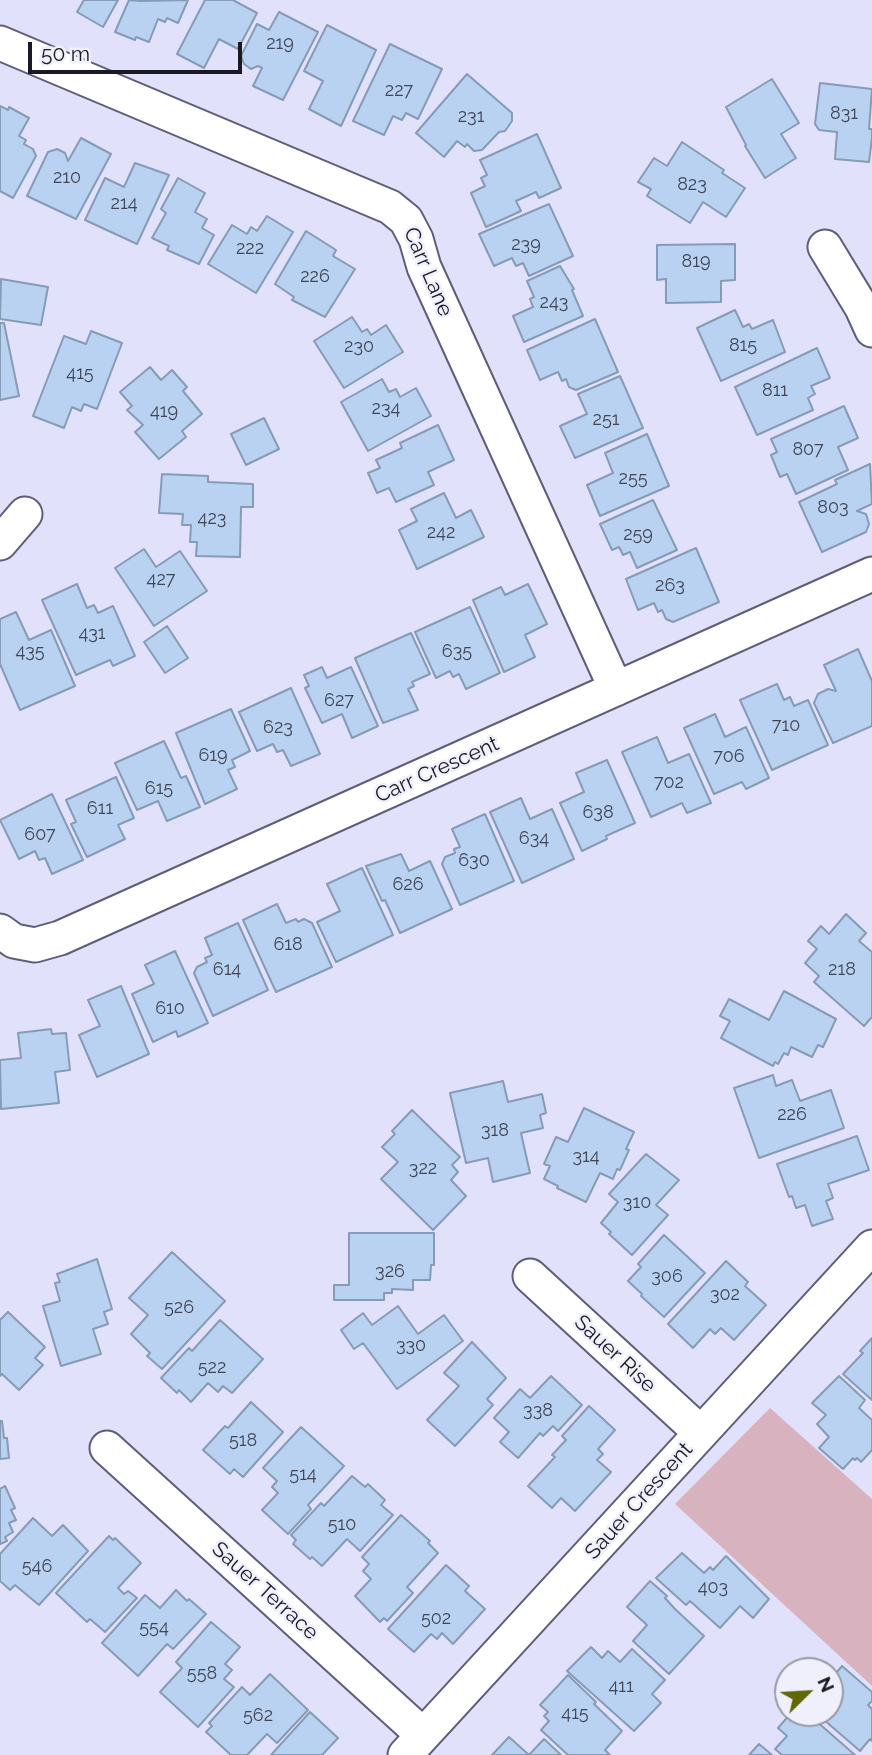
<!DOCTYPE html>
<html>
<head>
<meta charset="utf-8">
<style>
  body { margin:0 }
  #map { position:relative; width:872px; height:1755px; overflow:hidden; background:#e2e1fc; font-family:Raleway,sans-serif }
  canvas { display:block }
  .north { position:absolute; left:774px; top:1657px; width:70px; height:70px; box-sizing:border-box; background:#f0f0fd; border:2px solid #9a9aa6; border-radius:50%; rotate:66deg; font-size:19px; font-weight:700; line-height:28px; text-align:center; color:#191824 }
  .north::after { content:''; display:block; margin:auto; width:24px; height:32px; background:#5f6707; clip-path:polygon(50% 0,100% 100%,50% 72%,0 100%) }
  .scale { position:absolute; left:28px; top:42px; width:214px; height:32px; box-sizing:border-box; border:4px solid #191824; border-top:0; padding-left:9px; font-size:21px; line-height:24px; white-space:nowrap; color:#191824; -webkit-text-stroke:5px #f0f0fd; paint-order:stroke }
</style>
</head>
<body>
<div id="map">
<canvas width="872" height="1755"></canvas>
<div class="north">N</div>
<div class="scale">50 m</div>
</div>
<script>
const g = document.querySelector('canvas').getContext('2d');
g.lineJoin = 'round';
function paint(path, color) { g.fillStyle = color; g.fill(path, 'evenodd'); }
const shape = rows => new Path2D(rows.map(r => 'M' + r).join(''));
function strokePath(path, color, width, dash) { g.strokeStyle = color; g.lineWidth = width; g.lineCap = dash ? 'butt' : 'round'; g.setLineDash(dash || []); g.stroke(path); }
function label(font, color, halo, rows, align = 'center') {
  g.font = font + ' Raleway,sans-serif'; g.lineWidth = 5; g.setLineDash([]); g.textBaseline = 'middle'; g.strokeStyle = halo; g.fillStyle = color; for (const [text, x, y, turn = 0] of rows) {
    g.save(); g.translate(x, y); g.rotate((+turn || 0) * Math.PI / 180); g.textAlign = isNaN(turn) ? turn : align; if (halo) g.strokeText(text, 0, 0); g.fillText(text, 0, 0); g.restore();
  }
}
paint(shape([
  [770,1408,872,1499,872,1686,675,1504]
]), '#d8b2be');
const building = shape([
  [84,0,118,0,103,27,77,12,84,0],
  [129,0,140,1,188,0,178,23,167,18,165,22,158,19,149,42,136,37,135,40,115,32,129,0],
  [205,0,233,0,257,13,238,49,219,39,204,68,177,54,205,0],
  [279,12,318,32,283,100,253,86,262,68,258,66,251,69,244,64,241,56,257,24,269,30,279,12],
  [327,25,376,50,341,126,309,109,323,81,304,71,327,25],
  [390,44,442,69,418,119,406,113,402,120,393,116,384,135,353,121,390,44],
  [467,74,512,113,512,121,505,131,499,132,482,150,474,151,467,144,465,147,457,141,444,157,416,133,467,74],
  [772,79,799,123,781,134,796,158,765,178,745,146,746,145,726,107,772,79],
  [820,83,872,89,869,129,872,129,872,138,869,162,835,159,837,132,819,130,815,124,820,83],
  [0,106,8,110,9,107,29,118,19,136,26,140,24,144,33,149,36,156,13,198,0,191,0,106],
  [537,134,561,188,539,198,536,192,516,201,521,211,486,227,471,193,485,186,481,178,487,175,480,160,537,134],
  [81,138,111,154,76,219,27,196,48,152,57,149,65,153,68,161,81,138],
  [682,142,724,170,722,173,745,188,726,217,703,202,690,223,647,196,651,189,638,182,654,158,667,166,682,142],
  [135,163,169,175,137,244,85,220,105,178,124,187,135,163],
  [178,178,205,193,195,212,207,219,202,228,214,235,199,264,167,250,169,246,152,238,166,213,161,209,178,178],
  [549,204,573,256,529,276,523,263,516,266,512,258,494,266,479,234,549,204],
  [267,216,293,232,256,293,208,264,232,225,247,234,251,227,257,231,267,216],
  [306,231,336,250,333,256,355,269,325,317,292,300,294,297,275,284,306,231],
  [735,244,735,280,721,281,721,302,666,303,666,279,657,280,657,245,735,244],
  [560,266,574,289,572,290,583,316,524,342,513,316,533,307,530,299,534,297,527,281,560,266],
  [1,279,48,287,41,325,0,319,1,279],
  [735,310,743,327,749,324,752,329,773,320,785,352,721,381,697,328,735,310],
  [352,317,362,332,367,329,371,335,386,325,403,352,344,388,314,341,352,317],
  [595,319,618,372,576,390,569,387,566,379,562,381,558,372,540,380,527,350,595,319],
  [0,323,4,323,19,396,0,400,0,323],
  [91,331,122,343,97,409,84,404,81,411,72,407,64,428,33,416,64,336,86,344,91,331],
  [817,348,830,378,811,386,815,394,808,398,813,410,757,435,735,387,817,348],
  [150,367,161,380,172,370,187,387,183,391,202,414,182,431,186,437,159,459,135,432,143,425,127,410,132,406,120,392,150,367],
  [620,376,643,428,575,458,560,426,587,414,578,394,620,376],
  [382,379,389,392,396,389,400,397,416,388,431,416,368,451,341,402,382,379],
  [844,406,858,438,838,447,848,470,796,494,787,474,780,477,771,455,777,452,771,439,844,406],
  [264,418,279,449,246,465,231,434,264,418],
  [438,425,454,460,428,472,434,485,396,502,389,488,377,493,368,473,380,468,376,460,402,448,400,443,438,425],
  [647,434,669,486,600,516,587,485,613,473,605,453,647,434],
  [870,464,872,504,857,511,866,514,869,524,866,532,822,552,799,502,837,484,835,480,870,464],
  [162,474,208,476,208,482,253,484,253,507,241,507,240,557,196,556,197,542,190,542,191,525,182,525,183,514,159,513,162,474],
  [444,493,456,518,471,510,484,537,417,569,399,530,417,521,411,509,444,493],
  [653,500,677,550,637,568,630,552,623,555,619,547,612,550,600,524,653,500],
  [696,548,719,602,673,622,666,619,662,610,658,612,654,603,638,610,626,579,696,548],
  [144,549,156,567,180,551,207,591,154,626,115,568,144,549],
  [77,584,87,608,94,605,98,613,113,606,135,656,113,666,110,660,76,675,42,600,77,584],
  [528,584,547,624,525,635,535,657,504,672,473,600,501,587,505,595,528,584],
  [470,607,500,673,466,689,459,674,453,677,450,671,436,678,415,632,470,607],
  [16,612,29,640,51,630,75,686,20,710,0,664,0,619,16,612],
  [167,626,188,658,165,673,144,642,167,626],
  [411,633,430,674,412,682,414,686,408,689,418,710,383,723,355,658,411,633],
  [858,649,872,681,872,726,833,743,814,703,818,694,828,689,836,691,824,665,858,649],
  [322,667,327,678,351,667,378,726,352,738,342,714,322,723,305,688,309,686,304,675,322,667],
  [777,684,784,700,790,697,794,706,808,700,828,745,772,770,740,700,777,684],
  [291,688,320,754,291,766,283,750,277,752,273,744,257,751,239,712,291,688],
  [231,709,250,751,232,760,235,767,228,770,237,789,205,804,176,733,231,709],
  [715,714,725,737,746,727,769,778,746,789,742,782,714,794,684,728,715,714],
  [657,737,668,763,689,754,711,803,687,813,682,803,651,817,622,752,657,737],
  [164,741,181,778,186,776,200,807,167,821,158,801,137,810,115,763,164,741],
  [607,760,635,823,606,836,607,839,582,851,560,803,584,792,576,773,607,760],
  [116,777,134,818,118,825,125,839,87,857,71,824,76,822,66,800,116,777],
  [52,794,83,860,52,874,45,858,39,860,35,851,19,859,0,820,52,794],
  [521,798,530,819,552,809,574,859,522,883,490,812,521,798],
  [485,814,514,881,460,905,442,864,445,857,455,853,454,849,460,847,452,829,485,814],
  [401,854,409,871,430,861,452,909,400,933,385,900,382,901,366,866,401,854],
  [362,868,393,935,336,962,317,922,340,911,327,884,362,868],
  [277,904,286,923,296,919,298,922,304,919,312,923,332,967,276,992,243,920,277,904],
  [846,914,866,933,859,941,872,952,872,1017,864,1026,814,982,819,976,805,963,817,949,808,941,821,926,829,934,846,914],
  [238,923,268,990,213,1016,194,973,197,967,207,962,205,958,212,955,205,938,238,923],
  [175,951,208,1023,178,1037,176,1031,153,1042,132,994,154,984,145,965,175,951],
  [121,986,149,1054,97,1077,79,1035,100,1026,88,1000,121,986],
  [784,991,836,1019,823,1047,818,1045,812,1057,791,1047,788,1055,784,1053,778,1064,775,1062,773,1066,721,1038,730,1021,720,1016,729,999,769,1020,784,991],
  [51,1029,52,1034,66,1033,70,1070,55,1072,59,1103,1,1109,0,1060,21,1058,18,1033,51,1029],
  [773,1075,776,1086,792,1080,800,1101,831,1090,844,1128,759,1158,734,1088,773,1075],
  [503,1081,508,1102,542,1094,546,1113,540,1115,543,1128,521,1133,530,1173,493,1182,488,1158,466,1163,450,1093,503,1081],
  [584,1108,634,1132,626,1149,629,1150,620,1170,617,1169,613,1179,600,1173,586,1202,557,1188,558,1186,544,1179,550,1166,544,1164,556,1137,568,1142,584,1108],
  [412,1110,460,1157,452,1165,458,1172,451,1180,466,1196,433,1230,381,1179,398,1162,382,1147,395,1134,392,1131,412,1110],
  [857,1136,869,1170,828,1184,833,1198,826,1201,833,1219,812,1226,805,1205,796,1208,792,1196,789,1197,777,1164,857,1136],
  [646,1154,679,1180,656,1205,668,1215,632,1255,609,1234,611,1232,601,1223,618,1202,609,1194,646,1154],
  [349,1233,434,1233,434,1265,431,1265,430,1280,413,1280,413,1290,392,1289,392,1293,384,1293,384,1300,334,1300,334,1285,349,1285,349,1233],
  [664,1235,705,1273,664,1317,641,1296,642,1294,628,1281,641,1267,638,1264,664,1235],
  [172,1252,225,1301,162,1369,147,1356,150,1353,131,1334,148,1315,129,1298,172,1252],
  [97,1259,112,1309,104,1312,108,1324,93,1329,101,1354,61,1366,43,1306,60,1301,55,1283,60,1282,57,1274,97,1259],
  [726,1261,748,1282,745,1286,766,1305,734,1340,721,1328,715,1334,710,1329,693,1348,668,1324,726,1261],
  [398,1306,418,1334,444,1315,463,1341,397,1389,363,1343,354,1349,341,1330,363,1313,372,1325,398,1306],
  [8,1312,45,1347,35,1358,43,1365,19,1390,2,1374,0,1376,0,1320,8,1312],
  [220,1320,263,1359,232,1393,223,1386,218,1392,208,1383,191,1402,179,1390,177,1393,161,1378,189,1348,192,1351,220,1320],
  [872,1338,872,1400,843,1374,863,1353,860,1351,872,1338],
  [472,1342,506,1378,487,1399,493,1405,455,1446,427,1420,459,1386,444,1373,472,1342],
  [551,1376,582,1405,558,1431,553,1426,543,1436,540,1433,518,1458,500,1442,509,1432,494,1418,520,1389,530,1398,551,1376],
  [839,1376,865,1400,859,1408,872,1420,872,1450,861,1462,857,1458,855,1460,853,1458,843,1469,819,1448,829,1437,817,1424,826,1415,812,1403,839,1376],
  [251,1402,283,1432,243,1477,234,1469,230,1474,203,1450,225,1426,228,1428,251,1402],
  [589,1406,615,1430,598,1449,603,1454,597,1460,611,1472,575,1511,561,1498,552,1508,528,1486,555,1457,552,1455,566,1440,562,1436,589,1406],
  [0,1421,2,1421,4,1438,7,1438,9,1458,0,1459,0,1421],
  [301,1427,344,1466,308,1505,311,1509,288,1534,262,1510,278,1493,272,1487,277,1481,263,1468,301,1427],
  [352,1476,365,1487,368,1484,385,1500,381,1505,393,1515,360,1551,347,1539,322,1566,312,1557,310,1559,293,1544,296,1540,291,1535,321,1503,324,1506,352,1476],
  [5,1486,15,1508,11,1510,16,1520,9,1523,13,1532,5,1537,7,1541,0,1544,0,1489,5,1486],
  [401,1515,430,1541,428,1543,438,1553,407,1587,413,1593,387,1621,384,1618,380,1622,355,1596,371,1579,363,1571,369,1564,362,1557,401,1515],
  [33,1518,52,1536,63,1525,88,1551,39,1605,15,1585,10,1590,0,1581,0,1554,33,1518],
  [109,1536,113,1540,115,1538,141,1563,118,1588,124,1594,128,1591,137,1598,105,1632,90,1619,87,1622,56,1593,109,1536],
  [682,1553,704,1573,710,1567,713,1570,726,1556,769,1599,753,1618,740,1606,720,1628,690,1601,686,1605,656,1578,682,1553],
  [446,1565,469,1586,465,1591,485,1609,453,1644,442,1633,437,1639,431,1634,414,1652,388,1629,446,1565],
  [650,1581,667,1596,665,1598,675,1609,704,1636,669,1674,633,1641,647,1625,627,1607,650,1581],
  [176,1590,187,1601,189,1599,206,1614,173,1649,167,1644,138,1676,102,1643,145,1595,160,1608,176,1590],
  [211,1622,240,1647,225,1664,232,1670,224,1679,234,1687,198,1727,160,1692,182,1668,176,1662,211,1622],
  [591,1647,602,1658,608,1651,620,1662,632,1649,665,1680,652,1694,661,1703,634,1731,567,1671,591,1647],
  [842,1666,872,1692,872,1701,868,1705,872,1709,872,1741,870,1739,860,1751,816,1713,830,1713,830,1677,832,1678,842,1666],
  [270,1674,308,1710,277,1743,267,1734,247,1755,231,1755,206,1732,212,1726,209,1723,242,1687,250,1695,270,1674],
  [568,1675,596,1702,594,1704,622,1731,605,1750,610,1755,568,1755,541,1730,549,1721,544,1716,548,1712,540,1705,568,1675],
  [310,1712,338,1738,322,1755,271,1755,310,1712],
  [791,1713,800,1720,807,1713,855,1755,782,1755,775,1749,787,1736,778,1728,791,1713],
  [509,1737,529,1755,544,1739,561,1755,492,1755,509,1737],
  [759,1744,772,1755,749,1755,759,1744]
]);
paint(building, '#b9d2f1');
strokePath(building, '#869bb5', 2);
const minor = shape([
  [0,43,390,207,406,220,416,239,424,267,616,689],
  [825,247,862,308,872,330],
  [0,543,25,514],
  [0,931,14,941,35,945,60,938,872,574],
  [530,1276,701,1433],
  [107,1448,423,1735],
  [405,1755,872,1247]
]);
strokePath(minor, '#5f5d79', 37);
strokePath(minor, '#fff', 33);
label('18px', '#414657', null, [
  ["219",280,44],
  ["227",399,91],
  ["831",844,114],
  ["231",471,117],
  ["210",67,178],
  ["823",692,185],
  ["214",124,204],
  ["239",526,245],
  ["222",250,249],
  ["819",696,262],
  ["226",315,277],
  ["243",554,303],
  ["815",743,346],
  ["230",359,347],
  ["415",80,374],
  ["811",775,391],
  ["234",386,409],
  ["419",164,412],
  ["251",606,420],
  ["807",808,450],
  ["255",633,479],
  ["803",833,508],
  ["423",212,519],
  ["242",441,533],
  ["259",638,535],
  ["427",161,580],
  ["263",670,586],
  ["431",92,634],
  ["435",30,652],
  ["635",457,652],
  ["627",339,701],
  ["710",786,726],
  ["623",278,728],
  ["619",213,756],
  ["706",729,757],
  ["702",669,783],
  ["615",159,789],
  ["611",100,809],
  ["638",598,813],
  ["607",40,835],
  ["634",534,839],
  ["630",474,861],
  ["626",408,885],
  ["618",288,945],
  ["614",227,970],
  ["218",842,970],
  ["610",170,1009],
  ["226",792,1115],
  ["318",495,1131],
  ["314",586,1157],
  ["322",423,1169],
  ["310",637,1203],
  ["326",390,1272],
  ["306",667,1277],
  ["302",725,1295],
  ["526",179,1308],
  ["330",411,1346],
  ["522",212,1368],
  ["338",538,1411],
  ["518",243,1441],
  ["514",303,1475],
  ["510",342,1525],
  ["546",37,1567],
  ["403",713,1588],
  ["502",436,1619],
  ["554",154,1628],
  ["558",202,1674],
  ["411",621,1687],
  ["415",575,1714],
  ["562",258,1716]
]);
label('21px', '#191824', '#f0f0fd', [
  ["Carr Lane",428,272,67],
  ["Carr Crescent",437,770,-24],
  ["Sauer Rise",615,1354,43],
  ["Sauer Crescent",639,1501,-48],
  ["Sauer Terrace",265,1591,42]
]);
</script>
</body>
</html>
